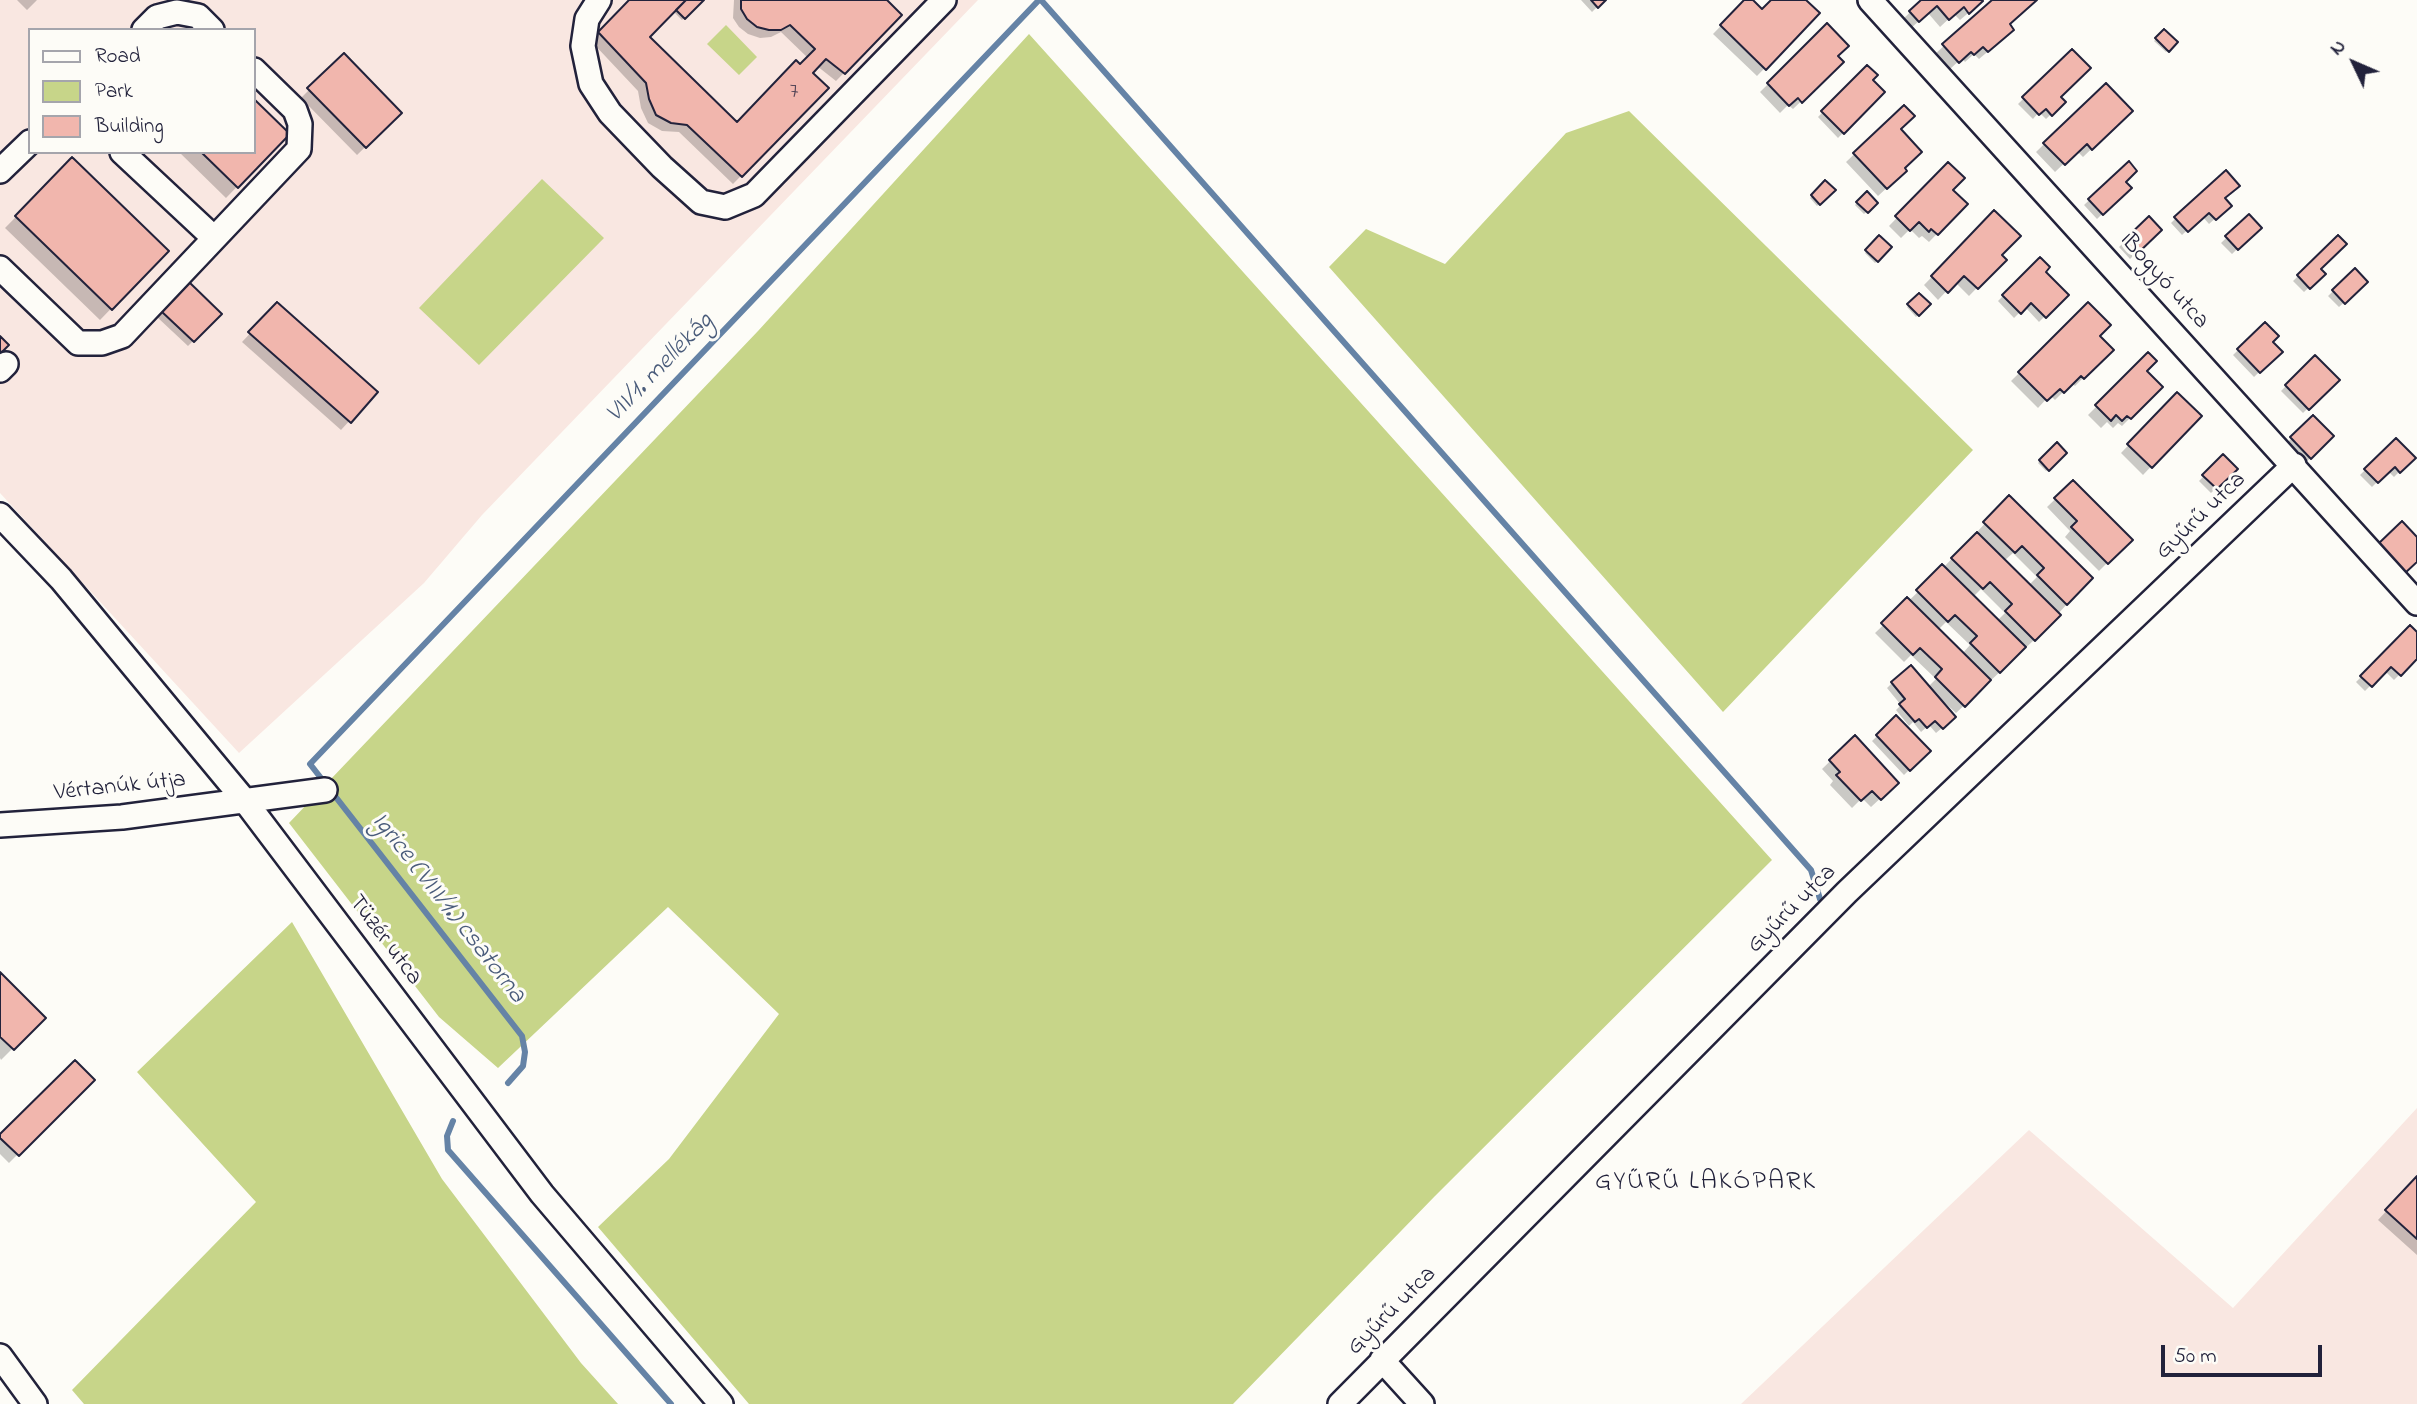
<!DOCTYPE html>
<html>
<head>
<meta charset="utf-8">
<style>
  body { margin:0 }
  #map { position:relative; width:2417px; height:1404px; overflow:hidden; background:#fdfcf7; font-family:"Indie Flower",sans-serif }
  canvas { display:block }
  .legend { position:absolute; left:28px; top:28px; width:228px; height:126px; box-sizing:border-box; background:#fdfcf7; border:2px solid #a5a5ac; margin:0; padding:9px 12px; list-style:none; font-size:21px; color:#22223b }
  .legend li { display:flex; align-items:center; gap:14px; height:35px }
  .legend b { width:35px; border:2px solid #a5a5ac }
  .north { position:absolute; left:2319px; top:28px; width:70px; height:70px; -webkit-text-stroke:5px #fdfcf7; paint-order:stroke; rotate:314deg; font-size:19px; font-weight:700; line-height:28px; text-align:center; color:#22223b }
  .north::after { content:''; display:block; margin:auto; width:24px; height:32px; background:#22223b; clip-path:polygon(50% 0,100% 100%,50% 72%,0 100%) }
  .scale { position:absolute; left:2161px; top:1345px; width:161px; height:32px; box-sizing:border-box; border:4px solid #22223b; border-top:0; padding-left:9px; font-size:21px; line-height:24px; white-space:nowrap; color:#22223b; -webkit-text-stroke:5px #fdfcf7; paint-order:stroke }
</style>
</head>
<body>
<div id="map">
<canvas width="2417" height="1404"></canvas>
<ul class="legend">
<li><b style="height:9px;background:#fdfcf7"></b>Road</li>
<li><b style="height:19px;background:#c7d589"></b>Park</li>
<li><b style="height:19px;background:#f1b6ad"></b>Building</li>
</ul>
<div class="north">N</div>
<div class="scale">50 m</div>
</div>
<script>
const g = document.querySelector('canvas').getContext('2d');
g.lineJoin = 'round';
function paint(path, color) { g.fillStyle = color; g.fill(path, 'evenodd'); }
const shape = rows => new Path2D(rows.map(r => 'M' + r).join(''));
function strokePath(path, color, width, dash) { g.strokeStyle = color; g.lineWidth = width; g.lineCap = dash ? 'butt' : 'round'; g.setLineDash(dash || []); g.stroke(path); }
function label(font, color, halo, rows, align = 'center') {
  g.font = font + ' "Indie Flower",sans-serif'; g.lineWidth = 6; g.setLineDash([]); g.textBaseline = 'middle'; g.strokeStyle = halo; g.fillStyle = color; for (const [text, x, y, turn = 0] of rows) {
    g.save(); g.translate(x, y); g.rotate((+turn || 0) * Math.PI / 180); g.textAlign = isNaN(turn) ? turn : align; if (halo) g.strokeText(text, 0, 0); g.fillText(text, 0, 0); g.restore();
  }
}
paint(shape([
  [0,0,978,0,482,515,424,583,239,753,0,493],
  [30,30,254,30,254,152,30,152],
  [2417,1108,2417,1404,1741,1404,2029,1130,2233,1308]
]), '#f9e7e1');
paint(shape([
  [726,25,757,57,739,75,707,44],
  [1029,34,1772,860,1435,1196,1233,1404,749,1404,598,1227,669,1159,779,1014,668,907,498,1068,439,1017,289,823,758,331],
  [1629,111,1973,450,1723,712,1329,267,1366,229,1445,264,1566,133],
  [542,179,604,238,479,365,419,308],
  [292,922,442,1179,581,1363,618,1404,84,1404,72,1390,256,1202,137,1072]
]), '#c7d589');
paint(shape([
  [17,0,37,0,27,10],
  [632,0,701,0,682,20,673,11,648,37,736,124,808,58,781,32,771,37,760,38,748,34,739,27,733,18,734,0,885,0,900,15,836,81,817,66,811,74,827,88,733,184,679,132,662,131,648,123,641,108,638,91,591,41],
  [1581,0,1604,0,1592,12],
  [1746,0,1751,0,1762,11,1773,0,1804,0,1818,13,1757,76,1713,34],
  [1923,0,1977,0,1973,9,1960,20,1954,14,1940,27,1928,13,1910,29,1902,20],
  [1995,0,2035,0,2008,25,2004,38,1979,59,1974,54,1965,62,1962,58,1949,70,1935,54],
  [1827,26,1836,56,1842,62,1793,109,1788,105,1780,113,1760,92],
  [2164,31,2175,42,2166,52,2154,41],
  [2072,51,2058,97,2064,102,2046,119,2039,112,2033,119,2018,104],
  [344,55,400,113,357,155,301,98],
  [1867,67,1871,80,1883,92,1838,138,1818,117],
  [2105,85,2131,111,2083,157,2077,151,2055,172,2036,152],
  [254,101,288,134,226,198,179,152,254,152],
  [1904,107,1899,130,1902,168,1905,171,1878,196,1846,162],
  [72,160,166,252,100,320,5,228],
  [2128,164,2123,182,2129,188,2097,219,2084,205],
  [1948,165,1951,190,1966,204,1929,242,1922,236,1919,238,1910,229,1901,238,1889,226],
  [1825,183,1833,190,1817,206,1810,198],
  [1867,193,1876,203,1864,214,1855,205],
  [2223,199,2229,206,2209,224,2202,216,2182,235,2171,223,2176,218],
  [1994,213,2000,255,2004,260,1969,296,1955,282,1938,300,1924,285],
  [2249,216,2260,227,2232,254,2221,243],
  [2149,218,2159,230,2130,259,2119,247],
  [1879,238,1890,248,1875,263,1865,253],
  [2338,238,2319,269,2323,274,2304,292,2293,281],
  [2040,259,2043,272,2066,295,2039,322,2025,307,2014,318,1998,301],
  [2355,270,2366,282,2339,307,2328,296],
  [189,284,220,314,188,346,157,317],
  [1919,295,1928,304,1916,317,1907,307],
  [277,305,376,392,341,430,242,342],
  [2088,305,2098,336,2111,350,2075,386,2072,383,2055,400,2050,395,2038,408,2011,381],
  [2265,324,2271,342,2280,352,2254,377,2233,355],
  [2148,355,2145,371,2161,387,2122,426,2118,423,2113,428,2107,422,2101,428,2088,415],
  [2315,357,2337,380,2303,413,2281,391],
  [2177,395,2199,416,2143,475,2121,453],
  [2313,417,2332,437,2305,463,2286,444],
  [2396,440,2413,458,2394,477,2388,471,2372,487,2360,475],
  [2057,445,2065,453,2046,471,2038,463],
  [2223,457,2235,469,2211,493,2199,481],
  [2073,482,2130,540,2099,571,2065,537,2070,531,2047,507],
  [2009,498,2091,578,2034,640,1956,713,1944,702,1942,704,1949,722,1936,733,1929,725,1921,732,1913,722,1909,726,1896,710,1901,705,1887,688,1892,683,1928,687,1936,679,1911,655,1904,662,1875,633,1943,568],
  [2013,553,2037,577,2029,585,2004,561],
  [1981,589,2005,613,1997,621,1973,597],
  [1946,622,1970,645,1962,654,1938,630],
  [2410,628,2417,634,2417,657,2394,680,2385,671,2365,691,2356,682],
  [1896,718,1928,751,1904,775,1872,741],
  [1854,738,1897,783,1871,807,1862,798,1852,808,1830,785,1833,781,1822,769],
  [0,975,43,1018,1,1060,0,1058],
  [92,1080,9,1163,0,1154,0,1137],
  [2417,1178,2417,1255,2378,1220]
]), '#0003');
strokePath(shape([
  [1041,0,1811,870,1820,899],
  [508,1083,523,1066,525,1052,522,1036,310,764,1039,0],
  [453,1121,447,1136,448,1150,671,1404]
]), '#6583a6', 6);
const building = shape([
  [629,0,686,0,650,37,737,122,796,60,800,64,815,49,790,25,781,30,769,30,757,27,747,19,741,9,741,0,887,0,902,15,845,74,826,59,813,73,829,88,742,177,687,125,671,123,656,115,649,99,646,83,598,32,629,0],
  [686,0,704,0,685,19,676,10,686,0],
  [1591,0,1606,0,1598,8,1591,0],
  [1744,0,1753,0,1762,9,1771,0,1806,0,1820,13,1766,70,1720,25,1744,0],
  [1921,0,1981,0,1983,1,1969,14,1964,7,1949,20,1937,6,1919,22,1909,11,1921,0],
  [1992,0,2037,0,2010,24,2014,30,1988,52,1983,47,1974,55,1971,52,1959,63,1942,44,1992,0],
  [1827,23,1849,46,1838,56,1844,62,1802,103,1798,98,1789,106,1767,83,1827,23],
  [2164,29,2178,42,2169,52,2155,38,2164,29],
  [2072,49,2091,68,2061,97,2066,102,2052,116,2046,109,2039,115,2022,97,2072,49],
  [344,53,402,113,366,148,307,88,344,53],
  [1867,65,1878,75,1873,80,1885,92,1844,134,1821,111,1867,65],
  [2106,83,2133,111,2092,150,2087,144,2065,165,2043,143,2106,83],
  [254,99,290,134,238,188,201,152,254,152,254,99],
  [1904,105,1915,116,1901,129,1922,152,1905,168,1907,171,1887,189,1853,153,1904,105],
  [72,157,169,251,112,310,15,216,72,157],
  [2129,161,2137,171,2126,182,2132,188,2103,215,2088,199,2129,161],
  [1948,162,1965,178,1953,190,1968,204,1938,235,1931,229,1929,232,1919,222,1910,231,1895,216,1948,162],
  [2226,170,2240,186,2225,198,2232,206,2216,220,2209,213,2188,232,2174,217,2226,170],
  [1825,180,1836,190,1820,205,1811,195,1825,180],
  [1867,191,1878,203,1868,213,1856,202,1867,191],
  [1994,210,2021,236,2002,255,2007,260,1978,289,1964,276,1948,293,1931,276,1994,210],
  [2249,214,2262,228,2238,250,2225,236,2249,214],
  [2149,216,2162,230,2136,255,2123,241,2149,216],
  [1879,235,1892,247,1878,262,1865,250,1879,235],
  [2338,235,2347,244,2321,269,2326,274,2310,289,2297,275,2338,235],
  [2040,257,2050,267,2046,272,2069,295,2046,318,2031,303,2021,314,2002,295,2040,257],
  [2355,268,2368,282,2345,304,2332,290,2355,268],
  [189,282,222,314,194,342,161,311,189,282],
  [1919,293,1931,304,1919,316,1907,304,1919,293],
  [277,302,378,392,351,423,248,332,277,302],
  [2088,302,2111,325,2100,336,2114,350,2084,379,2081,376,2064,393,2060,389,2047,401,2018,372,2088,302],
  [2265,322,2279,336,2273,342,2283,352,2260,373,2237,349,2265,322],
  [0,336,9,345,0,354,0,336],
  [2148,352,2157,361,2147,371,2163,387,2131,419,2127,416,2122,421,2116,415,2111,421,2095,405,2148,352],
  [2315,355,2340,380,2309,410,2285,385,2315,355],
  [2177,392,2202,416,2152,468,2127,444,2177,392],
  [2313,415,2334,436,2311,459,2290,437,2313,415],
  [2396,438,2416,458,2400,473,2395,467,2378,483,2364,469,2396,438],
  [2057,442,2067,453,2049,471,2039,460,2057,442],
  [2223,454,2238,469,2217,489,2202,475,2223,454],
  [2073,480,2133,540,2108,564,2071,527,2077,521,2054,498,2073,480],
  [2009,495,2093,578,2067,605,2037,575,2044,568,2022,546,2015,553,1983,522,2009,495],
  [2402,521,2417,537,2417,562,2404,574,2377,545,2402,521],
  [1977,532,2061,615,2035,641,2005,611,2012,604,1990,582,1983,589,1951,558,1977,532],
  [1942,564,2026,647,2000,673,1970,643,1977,636,1955,615,1948,622,1916,590,1942,564],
  [1907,597,1991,680,1965,707,1935,677,1942,669,1920,648,1913,655,1881,623,1907,597],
  [2410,625,2417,632,2417,659,2401,676,2391,667,2372,687,2360,676,2410,625],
  [1911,665,1956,717,1943,729,1935,721,1927,728,1919,719,1915,722,1899,704,1905,699,1891,682,1911,665],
  [1896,715,1931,751,1910,771,1876,735,1896,715],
  [1855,735,1899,783,1881,800,1872,791,1861,801,1836,775,1840,772,1829,760,1855,735],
  [0,972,46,1018,14,1050,0,1037,0,972],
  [75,1060,95,1080,19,1156,0,1138,0,1134,75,1060],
  [2417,1176,2417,1239,2385,1210,2417,1176]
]);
paint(building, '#f1b6ad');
strokePath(building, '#22223b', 2);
const minor = shape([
  [599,0,587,19,583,46,591,84,610,113,662,167,701,202,725,207,754,195,944,0],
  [1870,0,2417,603],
  [144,30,157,17,177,12,198,16,212,30],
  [122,152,214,238],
  [0,171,30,142],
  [0,268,78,343,102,343,122,336,299,149,300,124,295,110,254,70],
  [0,370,6,364],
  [0,515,61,579,245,801,542,1194,721,1404],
  [0,825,122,817,325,790],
  [0,1356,35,1404],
  [1382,1360,1422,1404],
  [1340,1404,1847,892,2294,465]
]);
strokePath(minor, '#22223b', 28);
strokePath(minor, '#fdfcf7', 23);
label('21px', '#564758', null, [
  ["7",794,94]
]);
label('24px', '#22223b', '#fdfcf7', [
  ["Bogyó utca",2164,283,48],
  ["Gyűrű utca",2202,517,-44],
  ["Vértanúk útja",120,788,-6],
  ["Gyűrű utca",1793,910,-45],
  ["Tüzér utca",384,941,53],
  ["Gyűrű utca",1393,1312,-45]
]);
label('italic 26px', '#495b7a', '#fdfcf7', [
  ["VII/1. mellékág",661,369,-46],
  ["Igrice (VIII/1.) csatorna",447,909,52]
]);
g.letterSpacing = '2px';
label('26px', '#22223b', '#fdfcf7', [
  ["GYŰRŰ LAKÓPARK",1706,1184]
]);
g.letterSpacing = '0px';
</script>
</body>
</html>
